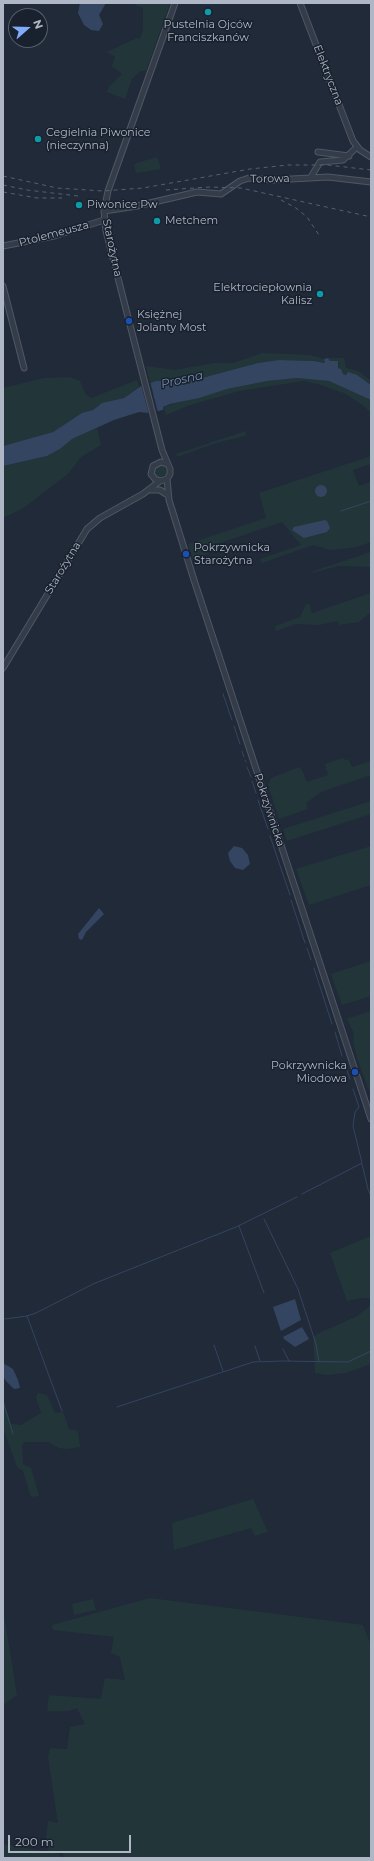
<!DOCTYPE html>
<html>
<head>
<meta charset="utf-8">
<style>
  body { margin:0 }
  #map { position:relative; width:374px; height:1861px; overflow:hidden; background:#202a39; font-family:Montserrat,sans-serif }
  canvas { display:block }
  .frame { position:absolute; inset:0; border:4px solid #afb7c6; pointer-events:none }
  .north { position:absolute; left:8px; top:8px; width:40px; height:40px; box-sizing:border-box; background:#1a212e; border:1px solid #565d6b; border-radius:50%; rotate:70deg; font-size:11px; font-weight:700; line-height:16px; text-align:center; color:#afb7c6 }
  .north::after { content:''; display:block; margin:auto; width:14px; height:18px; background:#80abf9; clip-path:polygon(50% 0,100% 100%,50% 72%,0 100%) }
  .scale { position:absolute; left:8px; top:1835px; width:123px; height:18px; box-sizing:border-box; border:2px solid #afb7c6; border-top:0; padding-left:5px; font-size:12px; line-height:14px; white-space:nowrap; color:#afb7c6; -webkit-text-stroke:3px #1a212e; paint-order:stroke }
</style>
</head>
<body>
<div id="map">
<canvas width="374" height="1861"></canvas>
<div class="frame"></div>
<div class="north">N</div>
<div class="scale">200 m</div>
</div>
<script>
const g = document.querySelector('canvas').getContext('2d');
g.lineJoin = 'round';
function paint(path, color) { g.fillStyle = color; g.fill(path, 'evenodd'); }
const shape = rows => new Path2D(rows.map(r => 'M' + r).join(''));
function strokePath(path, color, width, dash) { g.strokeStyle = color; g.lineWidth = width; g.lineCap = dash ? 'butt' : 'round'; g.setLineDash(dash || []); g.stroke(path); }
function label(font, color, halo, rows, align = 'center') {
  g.font = font + ' Montserrat,sans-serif'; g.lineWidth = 3; g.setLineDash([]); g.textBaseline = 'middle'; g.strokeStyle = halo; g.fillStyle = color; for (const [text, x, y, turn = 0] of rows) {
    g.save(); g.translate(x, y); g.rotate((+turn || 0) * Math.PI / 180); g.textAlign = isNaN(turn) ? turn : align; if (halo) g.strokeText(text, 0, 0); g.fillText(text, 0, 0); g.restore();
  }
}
paint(shape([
  [136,3,170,3,146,71,140,71,132,79,125,99,107,92,109,87,122,74,112,66,115,57,107,52,137,38,140,39,143,30,143,8,135,5],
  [157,157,161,169,136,173,134,164],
  [262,353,310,355,324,359,326,363,314,361,279,360,258,363,198,379,156,381,150,383,146,366,174,370,215,363,233,363],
  [328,358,344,358,346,368,358,371,371,381,371,385,357,375,343,374,341,369,338,368,339,362,330,361],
  [70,377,80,381,86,395,91,398,137,380,139,387,124,398,102,403,93,410,82,413,53,432,3,446,3,388,44,378],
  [297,378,329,381,364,396,371,400,371,413,364,406,346,394,321,385,304,381,239,391,187,406,166,415,163,407,227,389,267,381],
  [97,428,101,445,81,457,68,474,22,509,3,518,3,466,47,456,60,449,72,439],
  [246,431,246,435,238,438,219,442,177,457,176,454],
  [371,456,371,464,353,470,359,486,371,482,371,542,357,547,331,550,313,545,262,563,260,559,301,545,282,522,200,550,201,552,210,553,193,559,188,544,266,518,259,493],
  '154 471a6 6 0 1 1 12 0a6 6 0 1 1-12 0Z',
  [371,552,371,567,338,566,312,573,314,571],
  [371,593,371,612,359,622,339,625,338,621,319,625,296,624,276,631,275,626,300,617,306,604,309,604,312,613],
  [343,758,344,760,348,759,352,767,371,761,371,775,321,792,306,803,308,809,279,819,268,785,271,778,299,767,302,770,307,782,328,775,325,764],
  [371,801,371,814,287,841,283,829],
  [371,846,371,885,309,905,296,869],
  [371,961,371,996,342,1005,331,974],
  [371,1011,371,1096,357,1058,353,1041,354,1034,347,1019],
  [371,1236,371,1364,346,1373,327,1375,315,1373,313,1338,317,1334,357,1316,370,1306,370,1298,361,1298,347,1301,330,1253],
  [38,1393,47,1395,55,1413,63,1412,69,1429,78,1431,80,1447,67,1449,59,1448,49,1442,24,1442,22,1446,23,1464,31,1468,39,1496,31,1497,23,1471,17,1467,5,1433,3,1433,3,1408,5,1407,11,1424,21,1425,41,1413,36,1397],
  [253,1499,268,1532,255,1536,251,1528,174,1550,172,1523],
  [150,1598,363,1625,370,1643,371,1643,371,1858,63,1858,63,1853,49,1851,46,1841,48,1821,58,1823,48,1757,50,1748,67,1749,70,1727,85,1724,77,1708,69,1711,47,1711,49,1695,101,1699,105,1678,125,1680,120,1657,111,1653,114,1637,53,1630,52,1625],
  [93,1599,96,1610,74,1615,72,1604],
  [3,1608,17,1695,3,1705],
  [3,1844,60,1854,61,1858,3,1858]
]), '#22363a');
paint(shape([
  [80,3,106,3,99,15,103,24,99,31,91,30,84,25,78,13],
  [328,358,330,361,338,361,338,368,341,369,343,374,346,375,348,372,357,375,371,385,371,400,329,381,297,378,267,381,227,389,199,398,170,404,163,407,163,410,149,413,139,412,114,420,72,439,60,449,47,456,3,466,3,446,53,432,82,413,93,410,102,403,124,398,141,386,156,381,198,379,258,363,279,360,314,361,325,363,324,359],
  '315 491a6 6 0 1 1 12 0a6 6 0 1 1-12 0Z',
  [325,520,327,521,330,528,327,532,304,538,292,530,294,527],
  [234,846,242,848,248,855,250,864,243,870,235,868,230,861,228,853],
  [99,908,104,914,86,932,82,940,79,939,78,934],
  [295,1299,301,1320,281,1331,273,1307],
  [302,1327,309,1339,295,1347,284,1339,283,1337],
  [3,1363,13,1369,18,1380,20,1388,14,1389,5,1380,3,1374]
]), '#344561');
paint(shape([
  [150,381,158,413,149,415,141,384]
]), '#202a39');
strokePath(shape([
  [341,511,371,501],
  [223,694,232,720],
  [234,726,240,744],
  [242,751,244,757],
  [245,760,246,762],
  [247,767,251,777],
  [252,781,256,793],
  [258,800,268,829],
  [270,836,290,895],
  [291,900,305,943],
  [307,948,311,960],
  [314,968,332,1024],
  [335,1032,342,1056],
  [344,1062,350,1079],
  [362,1164,368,1189,371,1196],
  [302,1194,362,1163,353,1126,355,1112,359,1107,353,1089],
  [264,1219,298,1289,316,1344,319,1362],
  [239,1226,264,1293],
  [27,1316,62,1411],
  [5,1319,27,1316,36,1313,93,1284,236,1227,297,1197],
  [214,1345,223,1371],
  [255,1346,260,1361],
  [283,1349,289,1361],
  [3,1401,13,1434],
  [117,1407,253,1362,282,1361,348,1362,371,1351]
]), '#344561', 1);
const minor = shape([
  [300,3,353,141,360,150,371,157],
  [318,152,349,156],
  [311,177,320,162,343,160,357,147],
  [104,211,137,206,197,192,221,194,240,181,249,178,273,180,328,177,371,182],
  [3,246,54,236,104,220],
  [3,286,24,368],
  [167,464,161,462,153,466,151,474,155,479,160,481,167,479,170,474,170,469,162,450,106,231,104,211,108,191,175,3],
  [167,479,169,500,194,580,371,1119],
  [151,490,160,490,166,494],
  [3,668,87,529,100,518,143,494,160,481]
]);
strokePath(minor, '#4f5764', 7);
strokePath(minor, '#343c49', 5);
strokePath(shape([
  [3,176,57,188,103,191,143,188,250,169,288,165,328,165,371,170],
  [3,185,27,190,78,196],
  [166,190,209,187,241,188,371,217],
  [3,192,37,198,62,198],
  [281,200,296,208,307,217,319,235]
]), '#566070', 1, [4, 4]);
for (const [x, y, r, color] of [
  [208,12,4,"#0f9aa8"],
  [38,139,4,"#0f9aa8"],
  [79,205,4,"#0f9aa8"],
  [157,221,4,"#0f9aa8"],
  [320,294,4,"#0f9aa8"],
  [129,321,4,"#1a4fb4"],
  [186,554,4,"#1a4fb4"],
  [355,1072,4,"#1a4fb4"]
]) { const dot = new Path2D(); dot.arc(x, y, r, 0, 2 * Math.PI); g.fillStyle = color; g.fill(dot); strokePath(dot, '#1a212e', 1.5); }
label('11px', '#afb7c6', '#1a212e', [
  ["Pustelnia Ojców",208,25,"center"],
  ["Franciszkanów",208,38,"center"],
  ["Cegielnia Piwonice",46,133],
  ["(nieczynna)",46,146],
  ["Piwonice Pw",87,205],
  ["Metchem",165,221],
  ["Elektrociepłownia",312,288,"right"],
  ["Kalisz",312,301,"right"],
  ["Księżnej",137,315],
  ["Jolanty Most",137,328],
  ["Pokrzywnicka",194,548],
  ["Starożytna",194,561],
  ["Pokrzywnicka",347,1066,"right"],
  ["Miodowa",347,1079,"right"]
], 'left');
label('11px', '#afb7c6', '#1a212e', [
  ["Elektryczna",328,75,69],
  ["Torowa",270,179,-1],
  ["Ptolemeusza",54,234,-15],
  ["Starożytna",112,248,78],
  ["Starożytna",63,568,-59],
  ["Pokrzywnicka",269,810,72]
]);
label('italic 12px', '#768daf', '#1a212e', [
  ["Prosna",182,380,-13]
]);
</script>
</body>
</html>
